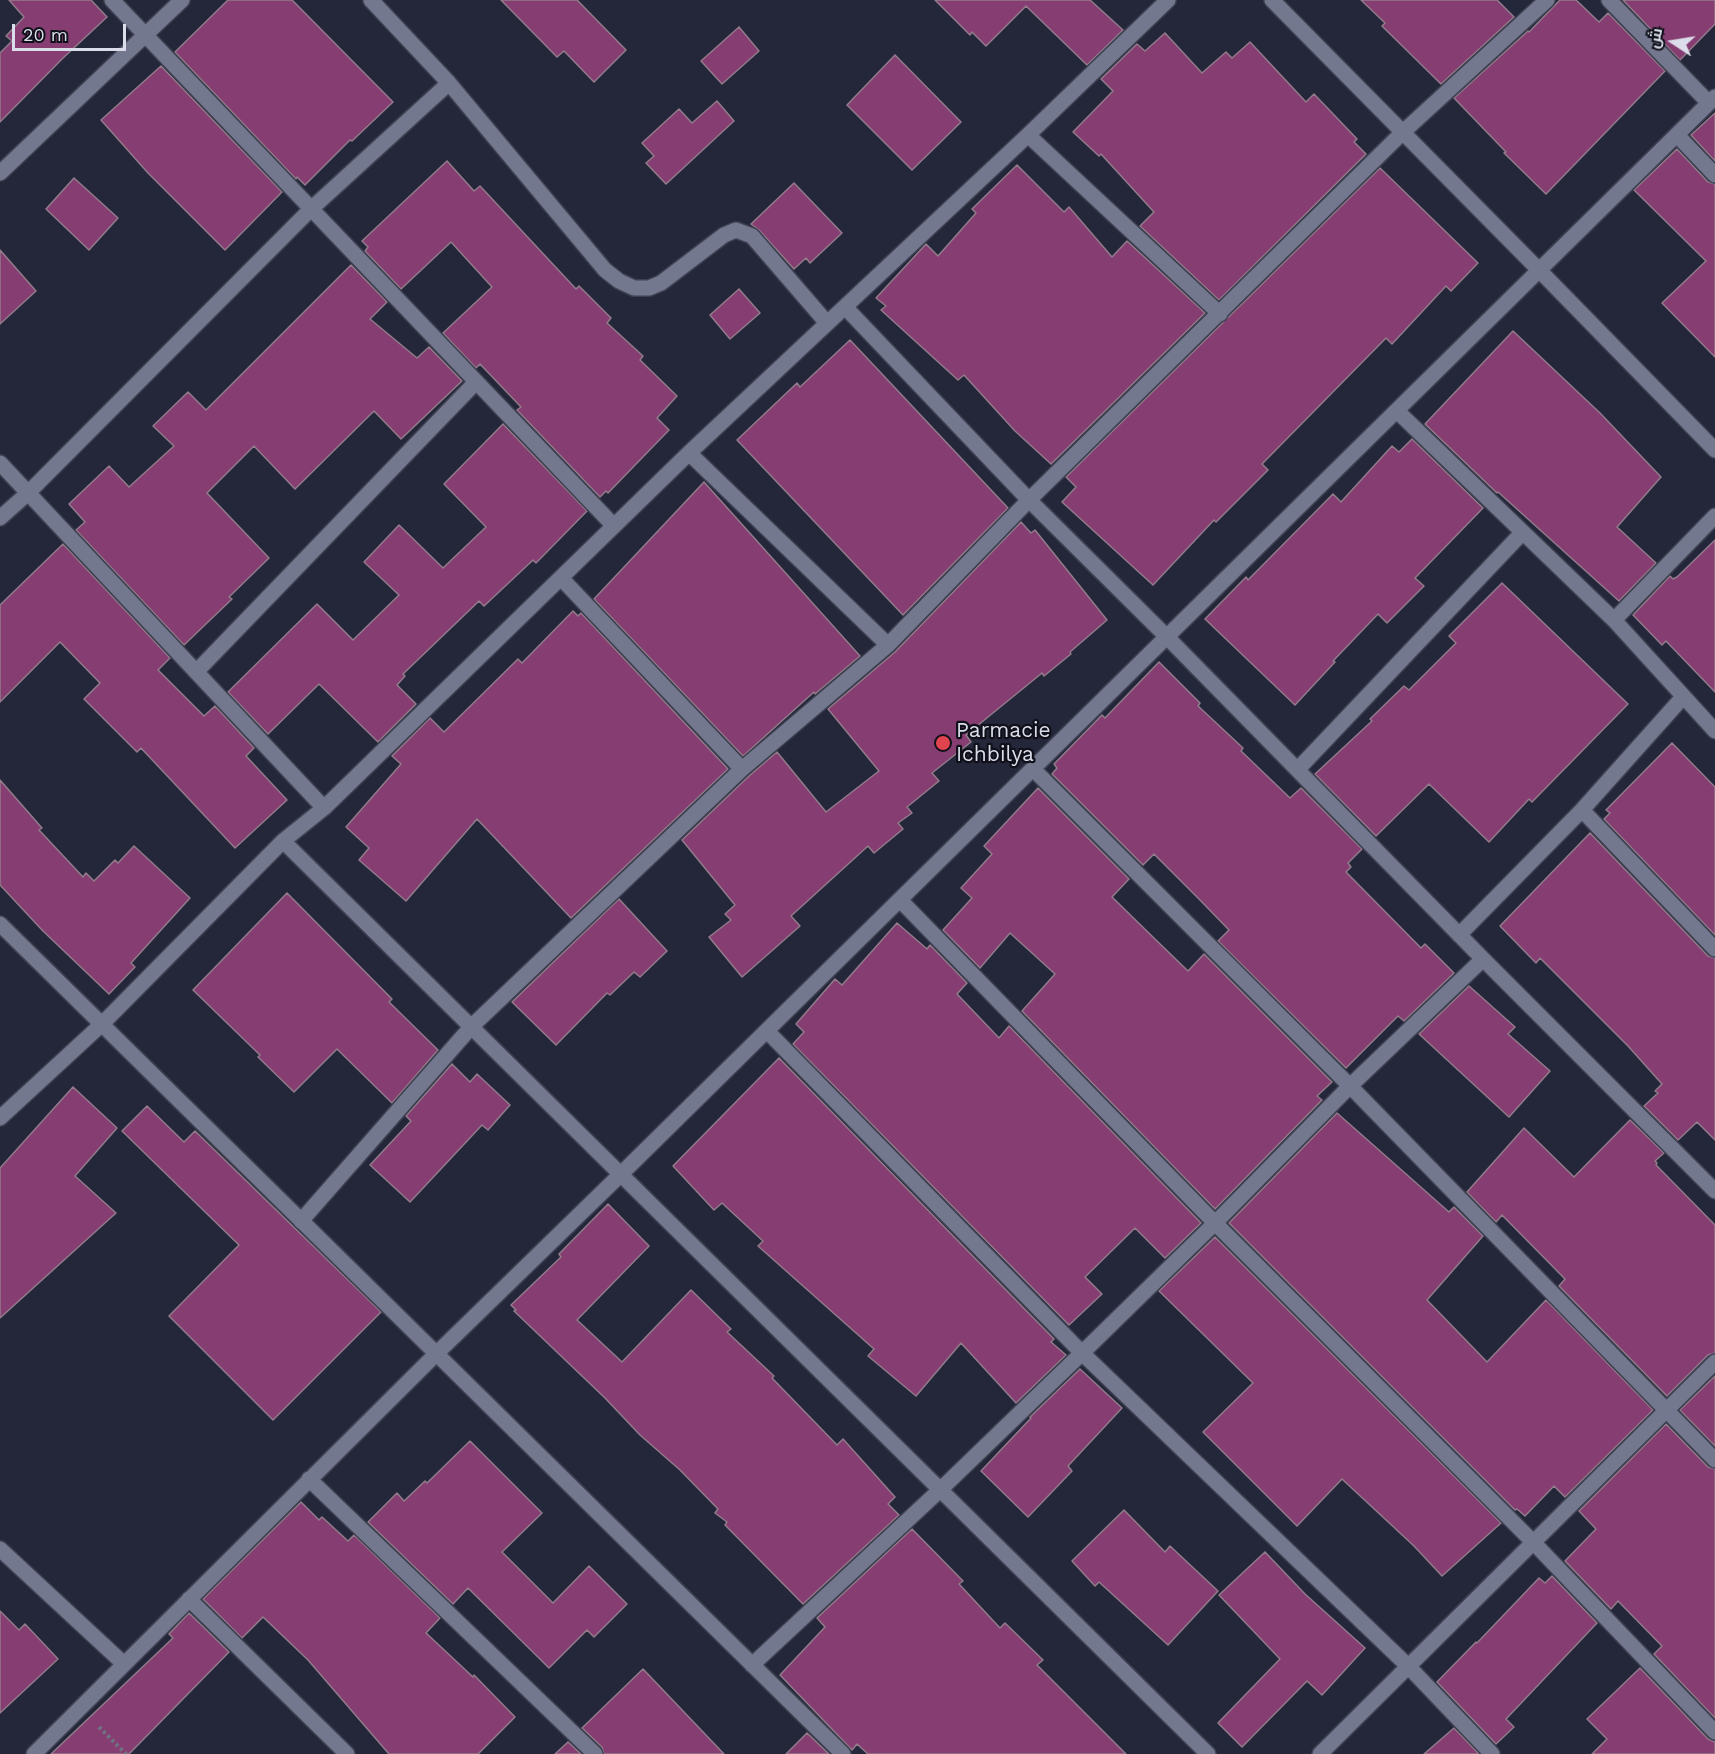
<!DOCTYPE html>
<html>
<head>
<meta charset="utf-8">
<style>
  body { margin:0 }
  #map { position:relative; width:1715px; height:1754px; overflow:hidden; background:#24273a; font-family:"Work Sans",Cairo,sans-serif }
  canvas { display:block }
  .north { position:absolute; left:1643px; top:12px; width:60px; height:60px; -webkit-text-stroke:4px #0f1019; paint-order:stroke; rotate:282deg; font-size:16px; font-weight:700; line-height:24px; text-align:center; color:#dbdeea }
  .north::after { content:''; display:block; margin:auto; width:21px; height:27px; background:#dbdeea; clip-path:polygon(50% 0,100% 100%,50% 72%,0 100%) }
  .scale { position:absolute; left:12px; top:24px; width:114px; height:27px; box-sizing:border-box; border:3px solid #dbdeea; border-top:0; padding-left:8px; font-size:18px; line-height:21px; white-space:nowrap; color:#dbdeea; -webkit-text-stroke:4px #0f1019; paint-order:stroke }
</style>
</head>
<body>
<div id="map">
<canvas width="1715" height="1754"></canvas>
<div class="north">ش</div>
<div class="scale">20 m</div>
</div>
<script>
const g = document.querySelector('canvas').getContext('2d');
g.lineJoin = 'round';
function paint(path, color) { g.fillStyle = color; g.fill(path, 'evenodd'); }
const shape = rows => new Path2D(rows.map(r => 'M' + r).join(''));
function strokePath(path, color, width, dash) { g.strokeStyle = color; g.lineWidth = width; g.lineCap = dash ? 'butt' : 'round'; g.setLineDash(dash || []); g.stroke(path); }
function label(font, color, halo, rows, align = 'center') {
  g.font = font + ' "Work Sans",sans-serif'; g.lineWidth = 4.5; g.setLineDash([]); g.textBaseline = 'middle'; g.strokeStyle = halo; g.fillStyle = color; for (const [text, x, y, turn = 0] of rows) {
    g.save(); g.translate(x, y); g.rotate((+turn || 0) * Math.PI / 180); g.textAlign = isNaN(turn) ? turn : align; if (halo) g.strokeText(text, 0, 0); g.fillText(text, 0, 0); g.restore();
  }
}
const building = shape([
  [9,0,91,0,107,17,62,59,0,122,0,53,12,41,6,36,24,17,9,0],
  [228,0,292,0,393,102,352,141,350,140,305,185,297,177,296,179,175,52,228,0],
  [501,0,577,0,626,50,594,82,564,51,557,57,501,0],
  [935,0,1090,0,1123,30,1087,65,1026,6,986,46,972,32,970,35,935,0],
  [1361,0,1497,0,1514,17,1441,84,1382,26,1385,23,1361,0],
  [1560,0,1576,0,1599,22,1608,13,1665,71,1546,194,1504,153,1506,152,1454,98,1528,31,1529,32,1560,0],
  [1623,0,1715,0,1715,24,1680,60,1623,0],
  [739,27,759,51,722,84,701,61,739,27],
  [1165,33,1202,73,1226,52,1232,58,1250,42,1306,102,1314,94,1357,139,1354,142,1366,154,1219,300,1140,226,1154,212,1101,154,1099,156,1073,132,1113,91,1101,79,1137,44,1145,51,1165,33],
  [895,55,961,122,912,170,847,105,895,55],
  [161,66,282,192,225,250,148,173,101,120,161,66],
  [717,101,734,121,666,184,646,163,654,156,642,143,679,109,692,123,717,101],
  [1715,113,1715,161,1691,135,1715,113],
  [1677,149,1708,182,1715,184,1715,357,1662,303,1706,261,1634,190,1677,149],
  [447,161,474,191,480,186,576,289,579,286,611,318,607,323,643,356,640,360,677,396,657,418,669,430,608,493,606,491,600,497,517,410,521,407,480,364,476,368,443,333,492,287,451,242,401,289,365,251,368,247,362,241,447,161],
  [1017,165,1064,212,1069,207,1112,257,1127,241,1205,313,1051,464,1015,431,964,375,958,380,881,310,886,306,876,298,926,244,938,256,976,213,972,209,1017,165],
  [1380,168,1478,263,1451,291,1446,286,1392,344,1386,338,1262,464,1268,470,1216,522,1214,520,1153,585,1062,502,1076,487,1066,477,1380,168],
  [74,178,118,218,89,250,46,209,74,178],
  [794,183,842,233,810,263,806,258,794,269,759,230,751,224,794,183],
  [0,250,36,291,0,324,0,250],
  [351,265,387,302,370,319,417,358,429,347,462,381,401,439,374,411,295,489,254,446,207,493,269,558,229,597,232,599,184,645,76,530,85,522,69,504,109,466,129,487,174,446,153,426,188,392,206,410,351,265],
  [739,289,760,313,730,339,710,315,739,289],
  [1513,331,1600,413,1661,477,1617,527,1656,563,1619,601,1498,492,1497,493,1425,424,1513,331],
  [850,340,1008,508,903,615,737,440,797,383,800,387,850,340],
  [503,424,587,511,536,563,533,560,484,606,479,601,403,674,405,676,397,685,416,704,378,742,319,684,268,734,228,692,317,604,353,640,399,595,364,562,399,525,443,568,486,527,444,484,503,424],
  [1412,439,1483,508,1415,578,1424,586,1387,623,1378,614,1333,661,1335,662,1295,705,1205,619,1246,577,1248,580,1333,494,1341,502,1392,446,1399,452,1412,439],
  [704,482,860,656,815,694,814,692,743,756,594,599,704,482],
  [1021,522,1031,533,1035,530,1107,620,1070,652,1071,654,1044,676,1042,673,966,735,971,742,932,773,939,781,907,807,912,813,898,823,903,829,874,853,868,846,791,916,800,926,742,977,709,937,731,920,725,914,735,905,682,840,749,776,777,752,826,812,879,771,828,709,895,652,1021,522],
  [1715,540,1715,692,1666,641,1662,645,1633,615,1670,576,1673,579,1677,577,1715,540],
  [63,544,170,658,158,670,204,716,215,706,254,748,246,756,287,800,235,848,141,748,137,752,84,699,100,683,60,642,0,702,0,605,63,544],
  [1502,583,1628,704,1532,802,1529,799,1489,842,1429,784,1376,836,1315,774,1372,721,1370,719,1404,686,1409,690,1456,643,1449,636,1502,583],
  [573,611,578,616,581,613,728,769,571,918,477,819,406,901,359,860,369,848,346,827,401,764,392,756,430,718,444,732,518,659,522,663,573,611],
  [1159,662,1200,703,1198,706,1243,748,1241,751,1290,798,1301,788,1362,849,1348,863,1351,867,1346,872,1421,948,1425,944,1454,973,1404,1021,1398,1016,1346,1068,1218,941,1229,930,1199,899,1154,854,1143,865,1052,774,1057,768,1054,764,1102,715,1105,718,1159,662],
  [1672,743,1715,787,1715,935,1604,819,1610,813,1606,810,1672,743],
  [0,780,42,828,39,830,83,877,86,873,94,881,115,860,118,863,134,846,190,898,131,963,135,967,109,994,43,931,0,885,0,780],
  [1038,788,1129,879,1112,897,1157,941,1188,971,1204,954,1332,1082,1317,1096,1322,1100,1215,1209,1022,1011,1055,974,1010,933,980,968,943,930,972,898,961,888,992,854,984,846,1038,788],
  [1590,833,1708,956,1715,958,1715,1140,1697,1122,1678,1140,1644,1106,1658,1093,1655,1091,1662,1084,1628,1046,1540,958,1536,963,1500,926,1590,833],
  [287,893,392,999,389,1002,438,1050,392,1103,337,1049,294,1092,258,1057,260,1055,193,990,287,893],
  [619,899,667,951,640,977,634,972,610,995,607,993,556,1045,512,1002,619,899],
  [897,923,927,949,930,945,967,983,957,994,999,1038,1009,1026,1201,1223,1165,1258,1135,1228,1085,1277,1102,1294,1069,1325,793,1044,804,1032,796,1024,835,979,842,985,897,923],
  [1469,986,1515,1027,1508,1034,1550,1071,1509,1117,1419,1034,1469,986],
  [779,1058,1054,1339,1051,1342,1066,1355,1016,1403,961,1343,916,1396,868,1356,874,1349,758,1246,763,1241,722,1203,714,1210,673,1166,779,1058],
  [452,1064,470,1082,477,1074,510,1105,488,1130,482,1125,410,1202,370,1165,411,1121,406,1116,452,1064],
  [73,1087,117,1128,75,1176,116,1213,0,1318,0,1168,73,1087],
  [147,1106,184,1142,195,1131,381,1312,273,1420,169,1316,239,1245,122,1131,147,1106],
  [1337,1113,1449,1212,1454,1207,1483,1236,1427,1300,1487,1362,1546,1300,1653,1410,1565,1497,1554,1486,1525,1516,1517,1509,1515,1510,1229,1223,1337,1113],
  [1630,1120,1664,1153,1655,1161,1657,1163,1656,1165,1715,1225,1715,1353,1708,1355,1667,1396,1559,1286,1565,1279,1502,1215,1496,1222,1467,1192,1524,1128,1574,1177,1630,1120],
  [608,1204,649,1246,577,1320,622,1362,691,1290,731,1329,727,1332,774,1376,772,1378,837,1445,843,1439,895,1497,888,1504,899,1515,803,1604,725,1525,727,1522,715,1513,718,1509,680,1470,640,1435,605,1398,514,1311,516,1310,511,1305,561,1257,559,1254,608,1204],
  [1215,1237,1501,1523,1442,1576,1414,1546,1342,1479,1297,1526,1203,1432,1253,1383,1159,1291,1215,1237],
  [1080,1369,1122,1408,1068,1466,1072,1471,1028,1517,981,1471,1031,1418,1030,1417,1080,1369],
  [1715,1376,1715,1446,1680,1410,1715,1376],
  [1666,1424,1708,1467,1715,1469,1715,1718,1654,1654,1662,1646,1618,1601,1611,1609,1565,1561,1596,1529,1579,1511,1666,1424],
  [470,1441,542,1513,502,1552,553,1603,589,1566,627,1604,594,1637,587,1630,549,1668,468,1588,453,1604,368,1522,397,1493,404,1501,425,1481,427,1483,470,1441],
  [301,1502,319,1520,322,1517,348,1541,354,1535,440,1618,426,1633,473,1677,474,1675,515,1717,478,1754,389,1754,308,1660,263,1617,242,1638,203,1599,301,1502],
  [1124,1510,1165,1552,1170,1546,1218,1591,1168,1645,1099,1582,1095,1586,1072,1561,1124,1510],
  [912,1529,963,1581,959,1584,1000,1628,1005,1623,1043,1660,1037,1665,1126,1754,868,1754,857,1744,852,1750,780,1675,825,1627,817,1618,912,1529],
  [1265,1552,1305,1594,1365,1648,1322,1695,1307,1681,1242,1747,1218,1723,1280,1659,1219,1595,1265,1552],
  [1552,1576,1597,1623,1506,1719,1514,1727,1496,1744,1437,1682,1476,1642,1477,1643,1539,1578,1545,1583,1552,1576],
  [0,1611,19,1630,25,1624,58,1659,0,1713,0,1611],
  [189,1613,229,1652,129,1754,51,1754,173,1638,169,1634,189,1613],
  [1640,1668,1708,1739,1715,1742,1715,1754,1592,1754,1607,1739,1587,1719,1640,1668],
  [643,1669,724,1754,604,1754,602,1747,582,1728,643,1669],
  [1454,1728,1479,1754,1424,1754,1454,1728],
  [807,1733,829,1754,786,1754,807,1733],
  [568,1742,581,1754,555,1754,568,1742]
]);
paint(building, '#863d72');
strokePath(building, '#927b8a', 1.5);
const street = shape([
  [112,0,614,526],
  [371,0,449,83,605,270,619,281,634,288,649,288,661,283,724,235,736,230,752,236,827,323],
  [1272,0,1539,270,1715,450],
  [1609,0,1709,103],
  [1028,135,1220,314],
  [1677,135,1715,175],
  [0,173,182,0],
  [845,307,1029,500,1167,637,1483,959,1715,1191],
  [1397,411,1614,620,1715,731],
  [689,453,888,645],
  [0,463,324,808],
  [0,518,28,493,311,209,449,83],
  [561,578,742,769],
  [1614,620,1715,516],
  [196,672,476,382],
  [1033,769,1350,1086,1715,1460],
  [1298,769,1522,533],
  [1582,810,1715,949],
  [283,841,1208,1754],
  [900,900,1215,1223,1533,1542,1715,1732],
  [0,924,843,1754],
  [1459,935,1582,810,1683,697],
  [767,1031,1082,1353,1408,1666,1492,1754],
  [0,1118,102,1024,283,841,324,808,689,453,1028,135,1168,0],
  [301,1221,472,1026,742,769,888,645,1029,500,1403,132,1547,0],
  [309,1479,595,1754],
  [0,1549,124,1664],
  [189,1599,347,1754],
  [752,1665,941,1489,1082,1353,1215,1223,1350,1086,1483,959],
  [34,1754,436,1354,620,1175,1715,97],
  [1320,1754,1715,1362]
]);
strokePath(street, '#3e4151', 18);
strokePath(shape([
  [99,1727,126,1754]
]), '#707383', 4, [3, 3]);
strokePath(street, '#74788f', 15);
for (const [x, y, r, color] of [
  [943,743,8,"#e0444e"]
]) { const dot = new Path2D(); dot.arc(x, y, r, 0, 2 * Math.PI); g.fillStyle = color; g.fill(dot); strokePath(dot, '#0f1019', 2); }
label('21px', '#dbdeea', '#0f1019', [
  ["Parmacie",956,731],
  ["Ichbilya",956,755]
], 'left');
</script>
</body>
</html>
